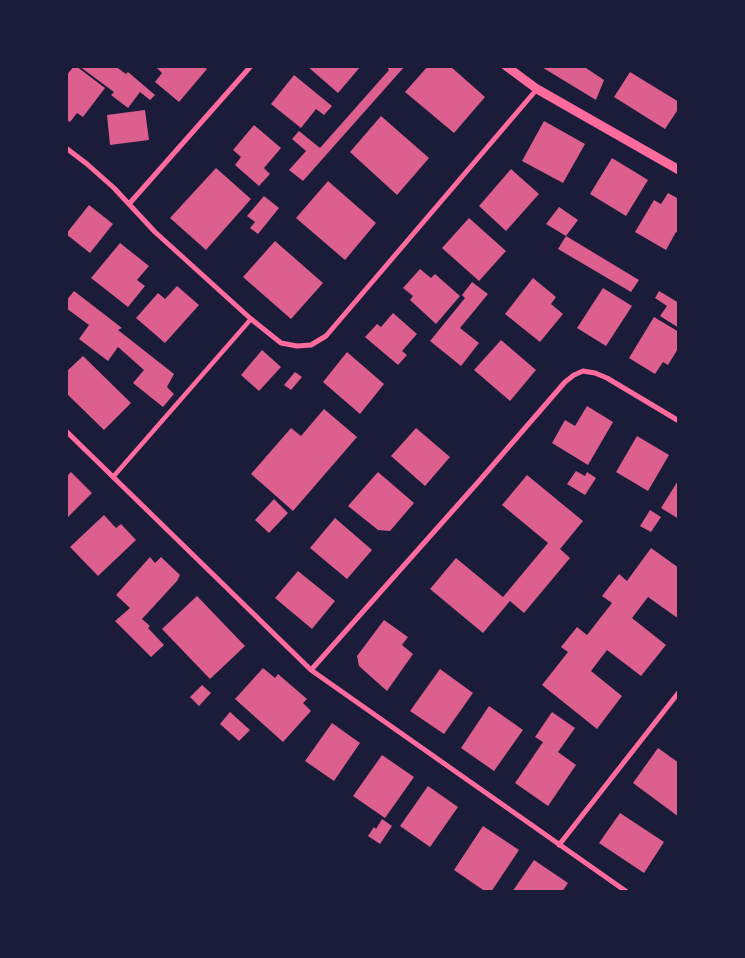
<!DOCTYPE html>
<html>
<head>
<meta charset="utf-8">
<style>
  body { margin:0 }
  #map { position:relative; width:745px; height:958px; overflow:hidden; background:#1b1b3a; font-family:Merriweather,serif }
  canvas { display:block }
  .frame { position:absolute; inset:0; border:68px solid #1b1b3a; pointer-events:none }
</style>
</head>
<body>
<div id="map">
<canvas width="745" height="958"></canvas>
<div class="frame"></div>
</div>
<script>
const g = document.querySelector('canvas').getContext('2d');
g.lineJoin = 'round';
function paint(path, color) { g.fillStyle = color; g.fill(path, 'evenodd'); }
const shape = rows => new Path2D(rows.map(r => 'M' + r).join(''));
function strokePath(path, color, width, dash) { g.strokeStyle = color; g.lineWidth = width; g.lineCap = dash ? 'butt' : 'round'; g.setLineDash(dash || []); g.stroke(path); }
paint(shape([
  [74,66,76,66,105,88,83,117,77,113,70,122,66,119,66,76],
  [79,66,115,66,126,74,128,72,155,95,150,100,140,92,128,108,111,95,114,92],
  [158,66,203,66,207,69,179,102,155,82,162,73,157,68],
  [307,66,361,66,338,93],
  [386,66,405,66,303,181,289,170,306,151,292,139,299,131,320,148,389,70],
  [428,66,450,66,485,97,454,133,405,92],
  [540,66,583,66,604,80,596,100],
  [630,72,679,102,679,108,665,129,614,97],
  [294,75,332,106,324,115,316,109,301,128,271,104],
  [145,110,149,140,110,145,107,115],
  [381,116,429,158,397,195,350,152],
  [544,121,585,144,563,183,522,161],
  [254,125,281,148,264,168,270,174,259,186,235,165,241,157,233,150],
  [612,158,648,180,626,216,590,194],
  [216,168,251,199,206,250,170,218],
  [511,169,539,194,506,231,479,206],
  [328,181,376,223,345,260,296,218],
  [668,193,679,199,679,234,676,232,666,250,635,232,654,200,661,204],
  [264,196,279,208,258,234,250,228,255,222,247,216],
  [89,205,113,224,90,253,66,234],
  [559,207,578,220,566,236,546,224],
  [469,218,506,251,479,281,442,248],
  [566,236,639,280,631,292,558,249],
  [275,241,323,283,291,319,243,277],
  [120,243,149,266,137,280,145,286,128,307,91,278],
  [420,269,431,278,435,274,460,296,436,324,410,300,413,296,403,288],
  [533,278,556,297,551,304,563,314,540,342,505,314],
  [472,282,488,294,460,328,479,343,461,366,430,341,465,298,462,295],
  [177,286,199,305,165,343,136,318,158,293,165,299],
  [603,288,632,306,606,346,577,328],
  [74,291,122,328,118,330,174,374,167,387,174,394,163,407,133,383,144,370,118,347,108,361,79,339,89,325,66,308,66,301],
  [659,291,679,303,679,328,660,316,667,306,655,298],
  [393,313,417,334,402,351,407,355,398,365,365,337,377,324,381,327],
  [654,317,679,332,679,347,668,365,663,362,655,374,629,358],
  [501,340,536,370,510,401,474,370],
  [262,350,281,367,259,391,241,375],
  [347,352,384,384,360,414,323,382],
  [83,356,131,403,104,430,66,393,66,372],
  [295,372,302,377,291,390,284,385],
  [587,406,613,422,588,465,552,443,565,420,575,426],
  [324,409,357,437,293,511,251,474,291,428,301,436],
  [416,428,450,457,425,486,391,456],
  [637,436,669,455,648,491,616,472],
  [576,471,585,476,587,472,596,478,585,495,567,484],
  [71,472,92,493,66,519,66,477],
  [378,472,414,503,390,531,378,530,348,506],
  [527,475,583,521,560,549,570,558,524,613,510,601,483,633,430,589,456,558,503,597,548,543,502,505],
  [679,479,679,519,661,508],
  [274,499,288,513,269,533,255,520],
  [650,510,661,517,651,532,640,526],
  [104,515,116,528,121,524,136,540,98,576,70,547],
  [335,518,372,550,347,579,310,548],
  [651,548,679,568,679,619,648,597,632,618,666,645,641,676,607,650,591,671,622,696,597,729,542,685,568,652,561,647,577,627,587,635,612,603,602,596,619,574,627,581],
  [150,557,155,563,161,557,180,575,177,581,142,619,150,626,148,628,164,645,151,657,115,621,130,608,116,595],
  [298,571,335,601,312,629,275,598],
  [197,596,245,646,210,679,162,629],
  [384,620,408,637,402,645,413,654,387,691,359,666,357,656],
  [263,668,275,678,278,674,307,699,303,703,311,711,283,742,235,699],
  [440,669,473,693,444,734,410,711],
  [202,685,211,693,199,706,190,697],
  [489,706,523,730,494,771,461,748],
  [230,712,250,730,239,741,220,724],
  [552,712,575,728,558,752,576,765,548,806,515,783,543,742,535,737],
  [332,723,360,743,334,781,305,761],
  [658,748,679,763,679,817,633,783],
  [382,755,414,777,385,818,353,796],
  [428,786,458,807,430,847,400,826],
  [620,813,664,842,644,873,599,843],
  [382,819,392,826,380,844,368,836,374,827,376,829],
  [483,826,519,850,491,892,486,892,454,870],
  [534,860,568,883,562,892,512,892]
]), '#dd5f8e');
strokePath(shape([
  [113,477,251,319]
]), '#ff6b9d', 4.5);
strokePath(shape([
  [66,148,87,164,114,188,155,232,251,319,281,343,297,346,311,345,326,336,537,89],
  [129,204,251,66],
  [66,431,311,670,627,892],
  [311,670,480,480,565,382,574,375,583,371,595,373,607,378,679,421],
  [559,845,679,692]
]), '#ff6b9d', 5);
strokePath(shape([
  [506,66,537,89,679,170]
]), '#ff6b9d', 9);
</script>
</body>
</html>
